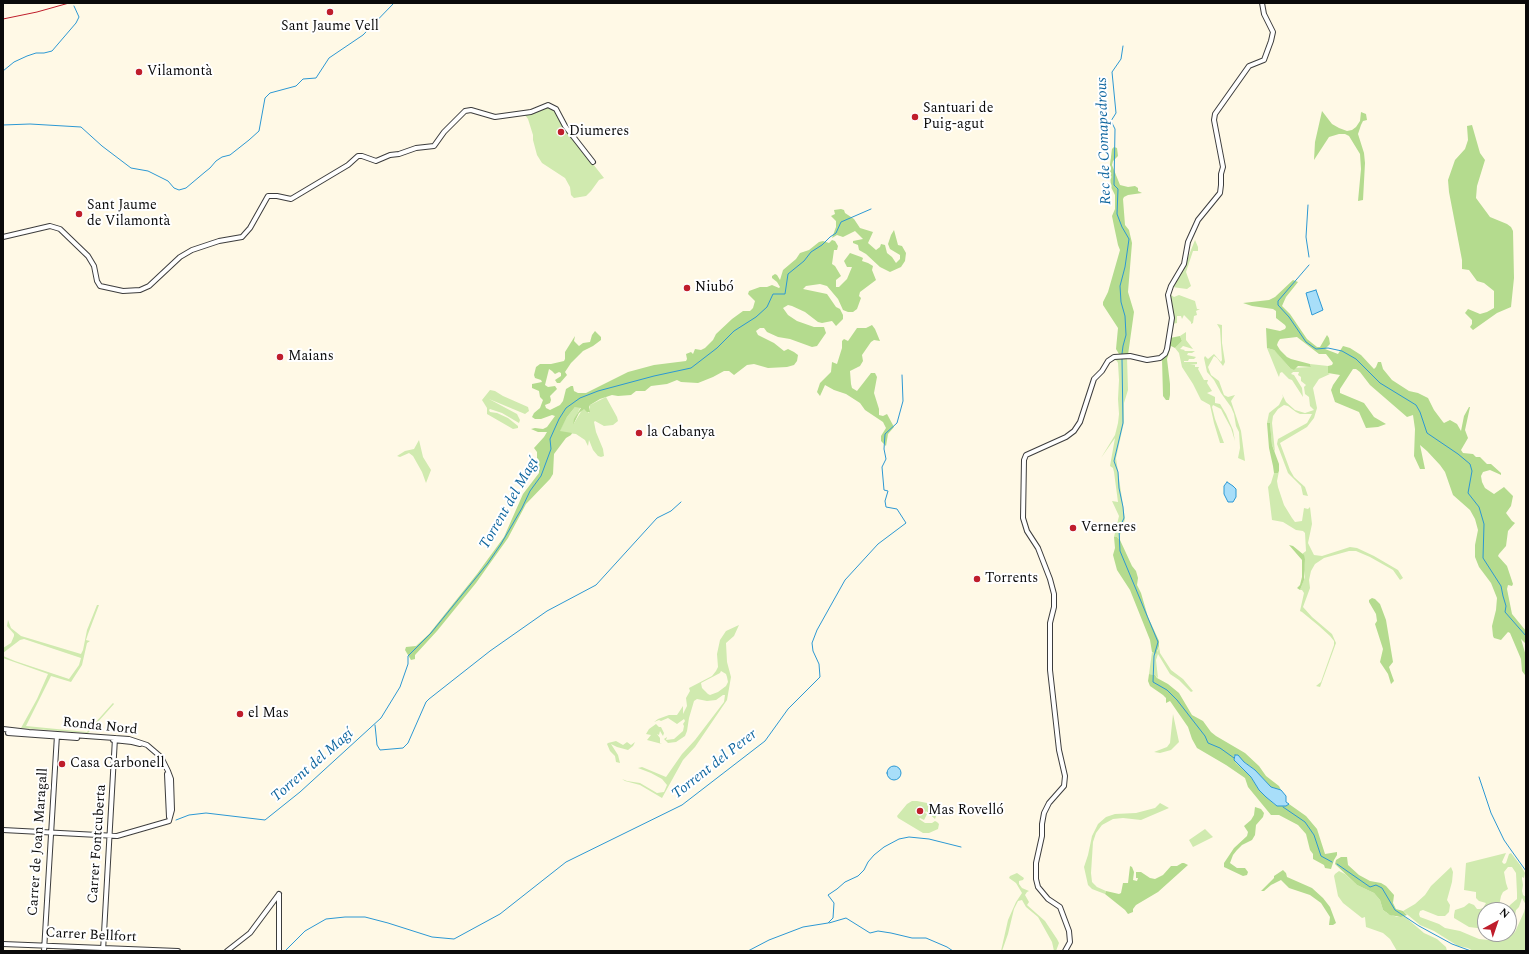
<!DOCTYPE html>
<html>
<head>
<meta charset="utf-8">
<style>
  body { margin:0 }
  #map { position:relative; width:1529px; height:954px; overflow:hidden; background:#fff9e6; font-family:Spectral,serif }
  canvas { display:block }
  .frame { position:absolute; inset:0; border:4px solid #0a0a0a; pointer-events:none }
  .north { position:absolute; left:1477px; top:902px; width:40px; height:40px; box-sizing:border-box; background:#fff; border:1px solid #9d9d9d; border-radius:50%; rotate:40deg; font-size:11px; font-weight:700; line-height:16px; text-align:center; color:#0a0a0a }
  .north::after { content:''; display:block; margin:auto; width:14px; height:18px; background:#bf1d2b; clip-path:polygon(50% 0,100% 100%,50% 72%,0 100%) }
</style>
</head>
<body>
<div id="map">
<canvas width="1529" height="954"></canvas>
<div class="frame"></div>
<div class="north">N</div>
</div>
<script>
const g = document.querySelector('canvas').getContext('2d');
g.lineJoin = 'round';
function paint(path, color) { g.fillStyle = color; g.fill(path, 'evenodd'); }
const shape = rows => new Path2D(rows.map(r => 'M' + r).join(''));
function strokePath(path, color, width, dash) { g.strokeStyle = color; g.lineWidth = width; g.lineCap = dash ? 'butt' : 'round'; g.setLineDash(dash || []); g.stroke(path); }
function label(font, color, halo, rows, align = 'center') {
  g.font = font + ' Spectral,serif'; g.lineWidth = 4; g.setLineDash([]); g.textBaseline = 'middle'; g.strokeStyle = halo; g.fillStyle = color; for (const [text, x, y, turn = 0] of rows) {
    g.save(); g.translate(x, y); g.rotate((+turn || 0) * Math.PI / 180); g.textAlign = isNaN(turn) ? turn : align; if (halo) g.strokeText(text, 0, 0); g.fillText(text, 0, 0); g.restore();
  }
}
paint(shape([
  [545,106,551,107,557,113,571,136,604,178,599,180,591,191,586,196,574,198,571,195,570,187,565,178,542,163,537,155,533,140,533,135,528,119,525,115,531,115],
  [1195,240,1198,247,1198,251,1193,251,1186,272,1191,286,1187,289,1172,287,1185,265],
  [1170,294,1174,297,1179,295,1195,301,1197,309,1200,309,1196,311,1197,315,1194,316,1193,323,1191,324,1191,322,1184,315,1182,319,1181,316,1177,316,1177,323,1172,324],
  [1217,324,1222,325,1222,343,1225,362,1223,366,1217,358,1214,356,1208,367,1211,375,1219,381,1224,395,1228,397,1235,395,1231,401,1241,431,1245,461,1238,458,1240,448,1239,432,1236,426,1234,414,1231,407,1221,393,1214,380,1207,372,1204,358,1205,356,1208,359,1214,354,1221,362,1222,360,1220,329],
  [1186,332,1186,340,1193,349,1183,346,1180,349,1185,350,1184,351,1195,351,1192,353,1188,353,1187,355,1196,357,1194,359,1189,359,1188,361,1184,361,1184,362,1197,362,1197,364,1190,365,1195,365,1195,367,1199,367,1198,369,1204,380,1208,380,1207,383,1212,391,1207,393,1215,397,1215,403,1220,404,1226,414,1233,430,1235,441,1231,428,1224,415,1221,409,1213,405,1212,407,1215,419,1224,443,1220,443,1214,423,1210,405,1201,400,1193,384,1182,367,1179,353,1175,348,1182,341,1180,336],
  [1267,348,1274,350,1277,353,1290,368,1311,367,1310,364,1328,366,1328,373,1330,374,1319,379,1313,388,1317,408,1314,418,1307,427,1280,443,1290,470,1294,477,1305,487,1308,496,1303,495,1301,486,1288,473,1277,444,1278,439,1307,423,1312,414,1300,414,1296,412,1288,406,1284,405,1278,409,1273,416,1272,423,1275,452,1272,445,1270,423,1267,423,1269,413,1279,405,1283,397,1282,394,1286,402,1295,410,1305,413,1314,410,1310,406,1309,397,1305,394,1304,387,1306,385,1301,381,1301,377,1298,375,1299,372,1293,372,1291,374,1294,375,1302,388,1303,397,1292,380,1289,379,1282,372,1280,373,1279,377,1278,375],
  [1127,357,1128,390,1124,403,1124,422,1116,458,1125,519,1120,535,1120,540,1117,537,1114,537,1119,516,1112,501,1118,502,1114,472,1113,468,1110,466,1115,438,1101,458,1115,435,1118,423,1119,414,1118,399,1119,380,1118,363,1117,361,1115,360,1110,361,1100,375,1111,360],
  [490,390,495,391,503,396,528,407,529,411,525,414,489,399,517,414,520,420,519,423,502,413,490,409,489,410,490,412,497,413,508,418,518,426,518,428,513,429,487,414,487,408,482,400],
  [606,397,617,417,618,421,613,425,604,426,595,421,594,422,596,432,603,449,604,456,601,457,598,456,593,450,589,440,588,446,585,440,576,434,559,432,567,417,575,407,581,407,579,410,573,425,582,410,584,408,589,413,590,405],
  [419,440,423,457,431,470,426,483,422,472,413,456,409,453,400,457,397,456,405,451,414,449],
  [1279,471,1277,481,1278,487,1284,505,1292,518,1295,522,1302,521,1304,508,1308,509,1310,507,1312,524,1308,543,1314,555,1322,556,1350,547,1357,548,1374,556,1398,570,1403,578,1400,580,1393,570,1370,557,1356,551,1349,551,1324,558,1315,564,1311,571,1309,580,1310,588,1303,607,1312,617,1332,634,1336,643,1320,687,1316,686,1321,682,1323,676,1334,645,1334,641,1330,636,1319,626,1302,612,1300,611,1304,593,1302,590,1300,590,1305,577,1304,570,1305,559,1302,554,1306,551,1305,533,1303,531,1296,530,1283,522,1272,520,1268,487,1271,483,1274,473,1278,473],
  [97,605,99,605,88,634,86,640,90,641,87,643,82,665,71,682,51,676,26,726,87,732,112,704,113,703,114,704,88,733,21,728,37,699,48,674,3,658,3,656,15,661,69,679,79,665,81,658,24,639,20,640,3,653,3,648,11,643,14,636,14,634,7,626,8,620,11,628,21,636,81,654,83,650,87,630],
  [739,625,734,636,726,643,727,662,731,677,727,700,695,747,683,760,662,798,640,785,625,781,622,779,627,781,640,783,657,793,664,792,667,785,662,779,651,773,638,768,642,767,666,777,682,754,695,740,724,702,725,695,723,695,716,700,707,701,697,699,694,701,689,718,687,731,685,736,676,742,668,743,664,739,667,737,666,740,674,739,683,731,684,726,683,724,685,721,684,719,677,724,668,718,661,721,659,720,654,722,658,719,669,715,677,715,683,706,683,714,687,706,686,698,690,691,689,688,712,676,716,671,718,667,717,654,720,640,726,631],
  [721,671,726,674,727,677,728,682,726,686,718,692,710,695,708,694,702,688,701,683,720,673],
  [1159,646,1160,653,1171,670,1183,679,1193,691,1191,692,1179,680,1170,674,1158,654,1156,660,1158,678,1155,675,1149,674,1152,652,1153,653,1158,651],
  [1173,714,1179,742,1171,750,1160,753,1154,752,1167,747,1170,743],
  [656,724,659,727,661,727,664,733,663,736,660,731,659,735,657,734,660,738,660,743,662,744,647,740,651,735,646,734,649,729],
  [616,741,623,745,627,742,631,745,635,742,633,746,628,750,617,747,611,744,618,755,620,763,616,762,615,756,610,751,607,744,608,743],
  [912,801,917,801,927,803,938,811,935,819,926,811,925,813,927,814,924,820,920,818,919,819,925,823,932,823,935,821,937,822,939,824,938,829,929,833,923,833,898,818,897,816,907,804],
  [1160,803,1169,808,1141,820,1123,818,1113,819,1102,825,1096,833,1093,842,1091,873,1092,882,1097,887,1106,891,1105,894,1092,889,1088,885,1084,867,1088,855,1092,836,1098,824,1106,817,1115,814,1136,813,1155,808],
  [1205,829,1213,837,1193,847,1189,840],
  [1506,853,1502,862,1504,864,1506,863,1509,854,1511,853,1521,866,1525,873,1524,878,1522,877,1522,879,1523,885,1522,891,1523,895,1526,897,1526,951,1473,951,1468,948,1458,946,1434,931,1420,925,1403,911,1415,904,1425,895,1431,886,1451,867,1453,872,1452,882,1447,900,1450,905,1449,912,1445,916,1438,916,1423,910,1420,911,1419,914,1420,917,1439,924,1445,928,1460,931,1479,939,1498,941,1507,939,1515,932,1524,912,1526,905,1522,898,1519,907,1516,910,1512,930,1509,931,1508,909,1510,905,1517,899,1517,893,1516,873,1512,867,1508,867,1504,872,1506,883,1508,889,1503,892,1501,896,1499,906,1500,910,1485,910,1485,929,1469,927,1454,918,1454,915,1455,910,1464,907,1469,903,1474,905,1477,909,1480,909,1483,908,1486,903,1479,901,1476,898,1476,892,1464,890,1466,863],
  [1339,871,1345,874,1357,885,1374,893,1380,900,1383,910,1387,913,1397,917,1404,916,1424,933,1437,939,1446,947,1447,951,1397,951,1390,939,1383,933,1366,927,1365,917,1362,918,1343,903,1338,896,1334,876,1335,874],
  [1017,873,1024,878,1023,880,1019,881,1019,884,1022,888,1029,891,1027,892,1025,895,1029,902,1027,905,1045,921,1057,939,1059,943,1056,951,1054,951,1052,942,1038,917,1026,907,1022,900,1018,901,1014,909,1008,934,1002,951,1001,951,1008,920,1016,902,1022,893,1016,883,1009,878,1010,876]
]), '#d0eaaf');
paint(shape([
  [1322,111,1332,124,1339,128,1347,131,1352,130,1356,127,1360,121,1361,112,1366,114,1367,120,1363,121,1361,125,1358,134,1364,153,1365,163,1363,200,1358,201,1361,169,1360,154,1349,136,1345,134,1339,134,1329,137,1314,160,1315,142],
  [1472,125,1480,153,1485,160,1477,186,1476,198,1490,217,1507,224,1511,227,1513,231,1514,278,1511,307,1497,313,1473,330,1470,327,1472,324,1472,320,1465,313,1468,309,1480,314,1487,312,1494,308,1494,291,1484,283,1477,281,1469,270,1462,269,1462,260,1449,192,1448,180,1455,160,1465,149,1468,140,1467,126],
  [1114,147,1117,148,1118,156,1113,161,1112,165,1120,185,1128,187,1135,186,1138,188,1138,191,1142,193,1128,195,1124,197,1123,199,1125,225,1129,230,1132,243,1128,292,1134,312,1128,355,1119,354,1116,349,1118,328,1103,305,1103,302,1108,292,1120,250,1118,245,1114,226,1112,216,1115,209,1115,195,1111,187,1110,173,1109,172,1112,149],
  [841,209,844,210,845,213,854,219,860,228,873,232,868,243,876,250,880,247,881,244,885,245,887,253,892,257,896,263,900,259,900,255,890,249,888,244,891,235,894,230,898,245,902,246,906,253,905,261,901,267,890,272,880,267,866,254,859,250,858,245,853,243,853,241,863,239,855,231,843,237,837,235,832,238,836,227,836,221,831,216,835,214,834,210],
  [832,240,835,241,838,246,837,250,834,250,832,264,835,266,841,276,836,280,836,287,839,287,847,279,852,267,847,267,844,261,850,253,861,257,863,258,862,261,868,263,873,266,872,270,876,280,860,292,859,296,861,298,857,309,853,312,848,312,843,310,838,299,827,286,820,284,806,286,803,289,827,294,836,307,840,309,843,315,843,319,836,326,832,321,822,323,818,322,805,312,792,306,788,305,783,308,788,315,797,321,814,327,824,327,826,333,817,346,812,347,790,339,778,337,767,332,764,328,760,328,756,331,758,335,774,343,784,351,788,349,794,352,798,355,797,361,794,365,787,367,768,368,754,364,747,365,734,375,729,371,724,371,713,377,698,383,681,382,677,380,667,384,651,386,645,391,636,391,631,395,618,396,612,395,600,399,590,405,589,407,590,412,587,412,584,409,579,413,573,425,574,419,581,408,575,407,567,417,560,431,572,433,571,435,566,438,554,454,553,474,550,479,526,504,508,538,476,583,437,631,415,655,415,659,411,660,405,650,406,647,416,646,429,634,477,574,504,537,523,494,539,473,539,466,536,468,524,486,522,486,537,462,537,452,534,448,544,437,547,432,538,432,531,429,535,428,543,429,547,427,555,416,552,415,541,419,535,419,532,417,534,413,540,408,543,400,540,397,539,391,532,388,532,384,542,382,541,380,535,378,534,375,536,367,540,364,551,364,564,361,565,359,565,352,575,336,574,341,579,346,583,343,590,342,592,335,595,331,601,337,601,340,593,346,583,351,571,363,565,372,567,375,560,383,557,383,555,380,561,376,561,373,559,372,555,374,552,371,549,369,545,385,548,387,555,386,557,389,550,396,551,400,550,403,545,405,546,408,550,410,560,405,563,401,566,389,571,386,573,386,574,391,578,393,586,393,628,372,654,365,686,361,687,359,686,354,691,352,693,354,695,349,701,350,705,348,713,340,716,334,732,319,743,311,750,311,753,308,755,301,748,294,749,291,760,287,767,287,772,285,779,288,780,287,777,282,772,278,772,276,775,274,777,275,780,280,783,270,796,259,800,253,809,250,819,242,823,241,829,243],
  [1293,280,1298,282,1286,297,1282,306,1290,314,1307,339,1317,347,1320,347,1327,335,1329,338,1330,344,1325,349,1338,354,1343,346,1350,348,1361,355,1374,369,1376,367,1378,362,1381,362,1383,369,1392,380,1409,391,1418,393,1428,398,1434,410,1443,422,1444,423,1450,420,1457,424,1461,431,1464,416,1469,407,1470,407,1465,430,1468,438,1461,450,1463,453,1473,454,1476,457,1480,457,1487,464,1491,464,1501,473,1501,475,1499,474,1490,470,1483,472,1481,476,1482,482,1485,488,1494,494,1504,487,1513,496,1511,506,1506,513,1512,521,1515,523,1508,531,1506,546,1499,554,1498,556,1507,566,1513,584,1512,586,1508,585,1507,589,1512,614,1526,631,1526,644,1521,639,1526,656,1525,675,1522,671,1521,659,1510,633,1508,632,1501,640,1494,638,1493,636,1492,626,1496,610,1497,598,1491,583,1479,567,1475,557,1475,545,1478,530,1475,519,1470,510,1453,495,1445,472,1440,465,1427,451,1420,445,1425,469,1420,469,1414,456,1415,429,1413,415,1407,417,1370,385,1360,372,1356,369,1353,369,1340,389,1340,393,1364,403,1374,417,1386,424,1378,427,1366,428,1359,412,1335,402,1331,390,1333,385,1340,375,1328,373,1328,366,1332,365,1333,363,1326,354,1319,354,1297,337,1280,339,1278,342,1277,345,1280,350,1287,357,1291,359,1310,364,1311,367,1298,366,1294,370,1290,368,1274,350,1267,348,1266,328,1280,331,1285,329,1286,327,1285,325,1276,318,1276,311,1273,309,1252,306,1243,303,1269,300,1275,297],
  [872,325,875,329,880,341,874,340,871,342,862,355,863,361,860,366,850,371,851,384,852,388,857,391,871,373,875,373,877,377,874,393,879,409,879,415,883,416,887,414,894,427,888,434,886,446,881,441,881,436,886,428,883,422,865,410,860,403,846,394,834,390,825,385,820,396,817,392,820,383,831,372,832,362,837,364,842,348,842,341,844,339,848,341,857,328,866,328],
  [1180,336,1182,341,1175,348,1171,346,1167,359,1170,384,1170,395,1169,400,1166,400,1163,396,1162,359,1170,338],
  [1267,423,1270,423,1272,445,1279,464,1279,471,1278,473,1274,473,1273,466,1269,448],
  [1114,537,1117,537,1120,540,1132,566,1136,571,1138,578,1137,585,1141,593,1148,617,1159,641,1159,646,1156,654,1152,652,1150,640,1130,590,1117,570,1113,555,1115,548],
  [1289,545,1293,546,1304,555,1305,559,1304,580,1300,590,1297,588,1300,585,1302,577,1302,560],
  [1372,598,1375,599,1380,604,1386,620,1393,662,1389,667,1394,681,1391,684,1388,674,1380,662,1383,649,1375,624,1377,621,1376,614,1369,602,1369,600],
  [1149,674,1155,675,1157,678,1168,684,1179,693,1192,715,1203,721,1211,732,1216,736,1245,753,1259,766,1266,776,1279,786,1281,790,1271,787,1255,770,1239,758,1238,755,1235,755,1234,756,1234,760,1236,763,1251,777,1259,790,1273,803,1277,806,1286,806,1289,804,1306,816,1317,829,1325,854,1337,852,1337,855,1334,860,1331,869,1325,868,1324,865,1313,859,1313,854,1310,850,1306,834,1298,825,1279,815,1271,815,1248,787,1245,778,1226,765,1197,748,1192,739,1188,727,1170,701,1166,703,1166,698,1163,695,1150,686,1148,681],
  [1255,807,1261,809,1264,813,1263,817,1256,825,1255,835,1252,840,1242,845,1237,850,1233,855,1230,863,1237,868,1245,868,1248,872,1247,875,1243,876,1224,867,1224,863,1234,848,1247,836,1248,832,1244,826,1251,820,1254,815],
  [1341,857,1347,857,1348,865,1359,875,1370,881,1381,883,1386,886,1394,895,1393,903,1396,909,1403,911,1407,915,1401,917,1390,915,1383,910,1380,900,1374,893,1357,885,1335,864,1336,860],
  [1182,863,1184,863,1188,865,1158,892,1136,905,1133,909,1133,912,1128,914,1125,910,1105,894,1106,891,1119,894,1121,893,1123,883,1128,883,1130,866,1132,867,1134,872,1133,880,1137,881,1138,878,1136,878,1136,872,1141,872,1150,878,1155,879,1163,875,1171,866,1177,866],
  [1283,870,1286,873,1287,877,1312,888,1323,898,1330,907,1336,923,1333,925,1329,925,1330,917,1321,903,1310,895,1289,888,1281,880,1271,885,1264,891,1261,891,1274,878,1274,876]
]), '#b4db8e');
const water = shape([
  [1316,290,1323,310,1312,315,1306,293,1316,290],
  [1227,482,1233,486,1236,489,1236,497,1233,502,1228,502,1224,494,1224,486,1227,482],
  [1235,755,1238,755,1244,762,1255,770,1271,787,1281,790,1286,796,1286,802,1289,804,1286,806,1277,806,1266,797,1259,790,1251,777,1234,760,1235,755],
  '887 773a7 7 0 1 1 14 0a7 7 0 1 1-14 0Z'
]);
paint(water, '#a8def9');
strokePath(water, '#2c98d3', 1);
strokePath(shape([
  [3,71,14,62,27,56,36,53,44,53,52,51,76,23,79,17,74,6],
  [3,125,30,124,81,127,102,146,131,168,148,171,168,181,174,188,179,190,186,188,205,172,210,168,216,161,222,157,230,155,249,140,259,131,265,98,270,93,296,86,303,79,316,78,329,58,363,35,394,3],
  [1308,205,1306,237,1309,257],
  [1309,265,1278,301,1278,305,1289,317,1306,342,1316,349,1328,348,1342,351,1356,359,1380,383,1416,405,1420,412,1427,433,1458,454,1470,464,1472,471,1468,493,1479,507,1484,524,1483,558,1501,586,1503,596,1506,606,1505,612,1526,636],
  [1122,354,1123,346,1126,335,1125,316,1121,302,1120,286,1125,267,1129,239,1122,227,1117,214,1118,189,1114,185,1115,129,1111,121,1116,113,1112,72,1121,59,1123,46],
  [1122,358,1123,423,1114,461,1118,472,1119,488,1123,507,1124,518,1119,529,1120,551,1158,642,1154,656,1153,682,1167,690,1177,700,1205,736,1208,743,1220,748,1234,758],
  [375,725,377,745,380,750,403,748,408,743,426,702,429,699,490,651,547,611,596,585,657,518,671,511,681,502],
  [1479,777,1491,813,1504,840,1511,850,1526,871],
  [1283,807,1305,822,1314,835,1321,856,1332,862],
  [176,820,189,815,206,813,265,820,300,792,381,718,400,687,408,664,408,656,431,633,488,563,501,544,522,508,530,491,541,476,551,449,550,439,559,419,566,408,580,398,598,391,654,376,691,368,717,348,734,331,756,317,767,307,773,294,785,294,788,274,804,261,811,252,822,245,830,237,836,233,841,222,871,209],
  [1337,864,1370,887,1376,885,1382,888,1395,910,1419,926,1452,944,1471,951],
  [829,923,846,918,870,933,878,931,891,933,912,938,926,938,947,947,953,951],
  [285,951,305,931,326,919,345,917,365,917,388,923,432,937,454,939,500,914,566,862,682,805,765,741,788,709,820,677,819,664,813,651,812,643,817,630,845,580,878,544,906,523,897,509,886,507,885,501,888,491,884,490,882,467,886,459,884,449,885,434,897,423,903,401,902,375],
  [748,951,769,940,803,927,828,923,833,918,834,903,828,895,837,889,845,882,858,876,864,870,868,862,874,855,884,847,899,839,909,837,929,839,961,847]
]), '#2c98d3', 1);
const minor = shape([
  [3,237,50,226,60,229,88,256,94,266,97,281,100,286,123,291,140,290,149,286,180,257,192,250,219,241,242,237,250,228,268,196,277,196,291,199,348,165,358,156,362,156,376,161,390,155,399,154,416,148,434,146,444,132,465,111,471,110,495,117,531,112,548,105,556,109,565,126,593,162],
  [3,729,29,732,129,739,147,745,161,757,168,771,171,779,172,810,169,821],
  [8,733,77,738],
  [113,740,132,742,140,744],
  [167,774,169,817],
  [3,830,117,836,169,821],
  [279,894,279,951],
  [3,944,178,951],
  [44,951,57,735],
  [103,951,115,738],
  [227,951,250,933,279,894],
  [1065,951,1070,942,1069,931,1060,907,1048,899,1038,887,1036,879,1036,863,1042,836,1042,824,1044,813,1049,803,1064,786,1065,776,1059,750,1050,670,1050,623,1054,607,1054,594,1050,579,1038,548,1027,531,1023,518,1024,460,1026,455,1066,437,1074,431,1080,422,1094,379,1102,371,1108,361,1114,357,1130,356,1147,360,1160,358,1165,354,1167,349,1172,318,1168,295,1171,286,1184,264,1188,242,1198,220,1220,193,1221,185,1221,174,1223,167,1214,120,1215,114,1249,66,1264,60,1271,41,1273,32,1264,14,1262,3]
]);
strokePath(minor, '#3d3d3d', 6);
strokePath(minor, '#fff', 4);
strokePath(shape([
  [3,19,37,12,69,3]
]), '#bf1d2b', 1);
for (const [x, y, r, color] of [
  [330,12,4,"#bf1d2b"],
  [139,72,4,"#bf1d2b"],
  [915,117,4,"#bf1d2b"],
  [561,132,4,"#bf1d2b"],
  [79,214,4,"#bf1d2b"],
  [687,288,4,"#bf1d2b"],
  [280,357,4,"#bf1d2b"],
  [639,433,4,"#bf1d2b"],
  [1073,528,4,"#bf1d2b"],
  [977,579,4,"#bf1d2b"],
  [240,714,4,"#bf1d2b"],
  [62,764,4,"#bf1d2b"],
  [920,811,4,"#bf1d2b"]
]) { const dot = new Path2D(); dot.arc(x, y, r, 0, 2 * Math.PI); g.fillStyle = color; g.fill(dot); strokePath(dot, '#fff', 1.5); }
label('14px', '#0a0a0a', '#fff', [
  ["Sant Jaume Vell",330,27,"center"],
  ["Vilamontà",147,72],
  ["Santuari de",923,109],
  ["Puig-agut",923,125],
  ["Diumeres",569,132],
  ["Sant Jaume",87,206],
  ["de Vilamontà",87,222],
  ["Niubó",695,288],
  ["Maians",288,357],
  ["la Cabanya",647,433],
  ["Verneres",1081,528],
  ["Torrents",985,579],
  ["el Mas",248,714],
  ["Casa Carbonell",70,764],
  ["Mas Rovelló",928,811]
], 'left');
label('14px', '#0a0a0a', '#fff', [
  ["Ronda Nord",100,727,6],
  ["Carrer de Joan Maragall",39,842,-86],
  ["Carrer Fontcuberta",98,844,-86],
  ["Carrer Bellfort",91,936,3]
]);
label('italic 15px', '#0f669f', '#fff', [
  ["Rec de Comapedrous",1105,141,-92],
  ["Torrent del Magí",510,504,-60],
  ["Torrent del Perer",715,765,-38],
  ["Torrent del Magí",313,766,-41]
]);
</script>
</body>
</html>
